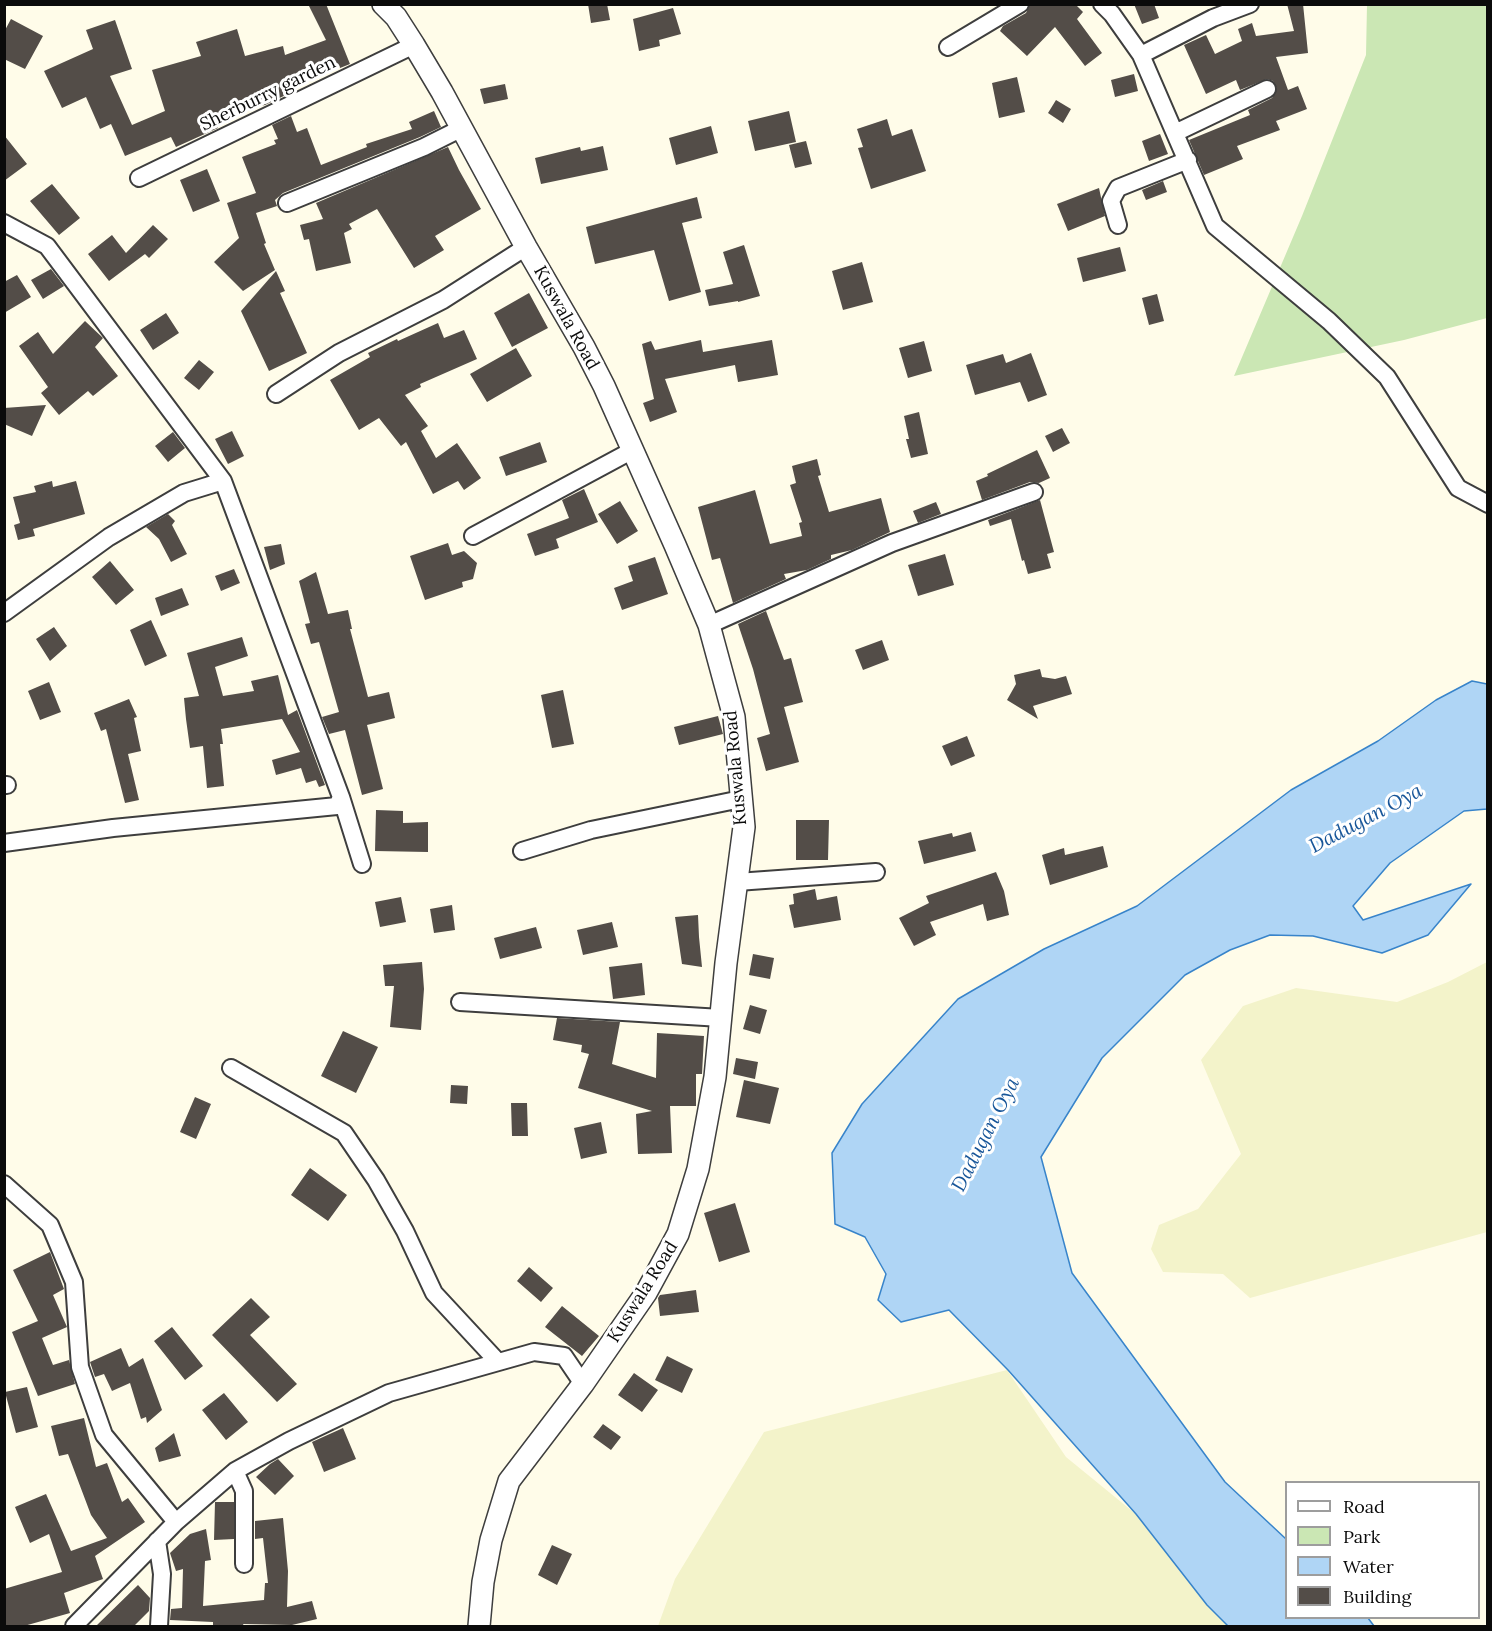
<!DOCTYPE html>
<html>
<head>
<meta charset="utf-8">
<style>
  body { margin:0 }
  #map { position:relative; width:1492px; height:1631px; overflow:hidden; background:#fffce9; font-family:Lora,serif }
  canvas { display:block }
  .frame { position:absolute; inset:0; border:6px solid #0b0b0b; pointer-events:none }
  .legend { position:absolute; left:1285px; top:1481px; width:195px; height:138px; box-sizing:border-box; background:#fff; border:2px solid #9d9d9d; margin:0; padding:8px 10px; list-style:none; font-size:18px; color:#0b0b0b }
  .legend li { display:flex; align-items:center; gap:12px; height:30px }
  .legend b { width:30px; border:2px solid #9d9d9d }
</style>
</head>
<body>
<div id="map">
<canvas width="1492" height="1631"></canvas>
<div class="frame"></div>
<ul class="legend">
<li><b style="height:8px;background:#fff"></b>Road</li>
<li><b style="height:16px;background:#cbe7b4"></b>Park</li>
<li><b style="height:16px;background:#afd5f5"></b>Water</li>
<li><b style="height:16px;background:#534d48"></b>Building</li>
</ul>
</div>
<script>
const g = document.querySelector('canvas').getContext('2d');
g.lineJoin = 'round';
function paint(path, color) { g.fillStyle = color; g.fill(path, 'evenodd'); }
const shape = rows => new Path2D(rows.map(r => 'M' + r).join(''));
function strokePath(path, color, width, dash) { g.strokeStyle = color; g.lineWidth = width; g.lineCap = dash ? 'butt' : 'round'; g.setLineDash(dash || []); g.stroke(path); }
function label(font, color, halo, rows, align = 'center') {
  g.font = font + ' Lora,serif'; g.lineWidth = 6; g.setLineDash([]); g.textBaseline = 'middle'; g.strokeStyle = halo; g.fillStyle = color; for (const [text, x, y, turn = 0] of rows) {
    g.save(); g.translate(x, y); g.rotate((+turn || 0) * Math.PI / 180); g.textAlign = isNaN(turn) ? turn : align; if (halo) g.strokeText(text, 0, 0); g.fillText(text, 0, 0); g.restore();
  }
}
paint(shape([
  [1487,962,1487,1232,1250,1298,1223,1274,1163,1272,1151,1249,1159,1225,1198,1209,1241,1154,1201,1060,1243,1006,1296,988,1397,1002,1448,982],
  [1007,1370,1066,1457,1257,1613,1265,1626,658,1626,675,1579,764,1432]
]), '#f3f3ca');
paint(shape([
  [1367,5,1487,5,1487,318,1404,340,1234,376,1302,216,1366,55]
]), '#cbe7b4');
const water = shape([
  [1472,681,1487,684,1487,809,1464,811,1390,863,1353,906,1363,920,1471,884,1428,935,1382,953,1313,936,1270,935,1230,950,1185,975,1102,1058,1041,1157,1072,1273,1225,1482,1286,1539,1286,1618,1368,1618,1374,1626,1228,1626,1207,1605,1136,1514,1008,1370,949,1310,901,1322,878,1300,886,1274,865,1237,835,1224,832,1153,862,1104,958,999,1044,949,1137,906,1291,790,1378,741,1436,700,1472,681]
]);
paint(water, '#afd5f5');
strokePath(water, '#3884ca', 1.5);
paint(shape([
  [308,4,326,4,350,64,340,68,339,65,289,84,292,92,265,105,256,107,256,106,216,123,218,128,176,147,171,137,125,156,111,124,100,129,86,97,62,108,44,71,93,49,86,30,115,20,132,69,110,76,132,125,165,111,152,70,201,56,196,42,237,29,245,56,283,46,285,55,326,40],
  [588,4,607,4,610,20,591,23],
  [1030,4,1075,4,1083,12,1077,19,1102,53,1085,66,1055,27,1027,56,1000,31,1003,26,1026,13],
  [1134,4,1154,4,1159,18,1142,24],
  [1287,4,1303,4,1308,53,1276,57,1288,90,1298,86,1307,109,1276,121,1280,130,1237,146,1243,159,1204,175,1189,140,1250,115,1248,110,1272,98,1277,89,1273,81,1267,79,1240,90,1236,80,1206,94,1184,45,1206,35,1215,54,1242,41,1238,29,1252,23,1256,36,1294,31],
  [673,8,681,34,659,40,660,46,639,51,633,19],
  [11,19,43,36,25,69,4,59,4,32],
  [1134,74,1138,91,1115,97,1111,80],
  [1017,77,1025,112,999,118,992,83],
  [505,84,508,99,484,104,480,89],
  [1056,100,1071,109,1063,123,1048,113],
  [434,111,441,127,420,137,283,193,275,200,277,206,256,213,266,243,264,244,275,270,243,291,214,262,239,238,227,203,256,193,242,157,276,144,274,140,278,139,272,125,291,116,297,132,307,128,321,165,367,147,366,144,412,129,409,122],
  [789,111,796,142,755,151,748,121],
  [887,119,892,136,912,129,926,171,871,189,858,148,863,147,857,129],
  [711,126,718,153,676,165,669,138],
  [1160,134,1168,154,1149,161,1142,141],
  [4,135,27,164,4,181],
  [806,141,812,164,795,168,789,145],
  [603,146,608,170,541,184,535,158,580,147,581,151],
  [448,147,459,170,481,209,435,236,444,250,414,268,377,209,349,224,352,229,344,233,351,263,316,271,309,239,304,240,300,225,323,219,316,203],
  [207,169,220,201,193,212,180,180],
  [1163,181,1167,192,1146,200,1142,190],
  [52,184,80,218,59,235,30,201],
  [1099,188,1105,216,1068,231,1057,204],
  [697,197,702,218,682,223,701,292,669,301,654,250,595,264,586,227],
  [153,225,168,239,149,258,145,254,109,281,88,254,112,235,126,253],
  [744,245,760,296,738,302,738,301,709,306,705,290,733,284,723,252],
  [1120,247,1126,271,1083,282,1077,258],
  [862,262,873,302,843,310,832,271],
  [51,269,64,286,43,299,31,280],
  [276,271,285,291,280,293,307,353,269,371,241,311],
  [17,275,31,297,4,313,4,282],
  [529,293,548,328,512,347,494,313],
  [1157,294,1164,321,1149,325,1142,298],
  [166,313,179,333,153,350,140,330],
  [85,321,103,338,95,347,118,376,93,396,88,391,59,415,41,393,48,387,19,346,38,332,53,354],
  [438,323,444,338,464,330,477,359,420,384,421,387,405,395,428,426,421,431,436,458,457,443,481,478,464,490,458,481,433,494,406,442,401,446,379,418,359,430,330,380,370,357,368,353,397,339,398,341],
  [701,340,703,352,772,340,778,375,738,382,735,365,665,379,677,412,650,422,643,403,654,399,642,344,651,341,655,350],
  [924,341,932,371,908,378,899,348],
  [516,348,532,376,487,402,470,374],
  [1031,353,1047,395,1028,402,1020,382,975,395,966,365,1003,354,1006,363],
  [199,360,214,372,199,390,184,378],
  [46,405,32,436,4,424,4,408],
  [919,412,928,454,911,458,906,439,909,439,904,416],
  [1062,428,1070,443,1053,452,1045,436],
  [232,431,244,456,228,464,215,439],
  [173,432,185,448,168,462,155,446],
  [540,442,547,462,506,476,499,457],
  [1037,450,1050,478,1039,483,1030,482,982,500,976,481,988,476,987,474],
  [817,459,821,475,818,476,829,512,881,498,890,532,852,550,831,555,831,559,807,570,784,574,786,579,733,603,720,558,712,560,698,507,755,490,770,544,802,536,799,523,802,522,790,485,796,483,792,466],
  [52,481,53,487,76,481,85,514,33,529,35,536,18,540,14,525,20,523,13,497,36,492,34,486],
  [584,489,598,522,556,539,559,548,535,556,527,534,569,518,562,500],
  [1040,500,1054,552,1047,554,1051,568,1028,574,1024,560,1022,561,1011,519,990,526,988,520],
  [620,501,638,531,617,544,598,514],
  [936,502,941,514,918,523,913,511],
  [168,514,175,521,172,525,187,554,171,562,159,539,146,527],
  [448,543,452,555,464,551,477,563,473,579,462,582,463,587,425,600,410,556],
  [281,544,285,564,270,570,264,547],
  [945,554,954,585,918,596,908,565],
  [655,557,668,594,622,610,614,588,633,581,628,566],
  [110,561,134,590,116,605,92,577],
  [234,569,240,583,221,591,215,576],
  [316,572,328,614,348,610,352,629,350,629,368,697,389,692,395,718,367,725,383,789,362,795,345,730,329,734,322,717,339,712,319,642,311,644,305,624,310,623,299,581],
  [182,588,189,605,161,616,155,598],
  [766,611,784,660,791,658,803,702,784,707,799,762,766,771,757,738,770,734,753,669,738,624],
  [151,620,167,656,145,666,130,630],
  [54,627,67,646,50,661,36,639],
  [242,637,248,656,215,667,223,696,254,691,251,681,278,675,288,715,297,710,325,785,319,787,316,780,306,783,301,768,276,775,272,760,300,752,282,719,221,729,223,744,220,744,224,786,207,788,203,746,190,748,186,719,184,698,199,696,187,653],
  [882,640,889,660,863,670,855,650],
  [1040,669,1042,677,1055,679,1066,676,1072,694,1033,706,1038,719,1007,700,1016,684,1014,675],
  [49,682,61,712,40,720,28,691],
  [563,690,574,744,552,748,541,695],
  [129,699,137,717,134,718,141,751,128,754,139,800,125,803,106,729,101,731,94,713],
  [718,716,723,734,679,745,674,727],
  [967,736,975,756,951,766,942,746],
  [376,810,403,811,403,823,428,822,428,852,375,851],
  [796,820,829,820,828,860,796,860],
  [971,832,976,851,924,864,918,841,952,833,953,837],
  [1103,846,1108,867,1050,885,1042,855,1064,848,1065,855],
  [996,872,1004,891,1009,915,987,921,983,904,930,922,936,935,914,946,899,918,929,903,926,896],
  [815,889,817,900,837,896,841,920,794,928,789,905,794,904,793,894],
  [401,897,406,922,380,927,375,902],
  [452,905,455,930,434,933,430,909],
  [698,915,699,937,702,967,682,964,675,917],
  [612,922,618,947,583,955,577,930],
  [536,927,542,948,500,959,494,938],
  [753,954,774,958,770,979,749,975],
  [422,962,424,989,421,1030,390,1027,394,986,385,986,383,965],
  [642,963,645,995,613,999,609,967],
  [750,1005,767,1010,760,1034,743,1029],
  [557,1018,620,1022,612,1064,656,1078,657,1033,704,1036,702,1074,696,1074,696,1106,670,1106,672,1153,638,1154,636,1114,652,1111,578,1088,589,1054,581,1052,582,1045,553,1040],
  [343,1031,378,1047,356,1093,321,1076],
  [736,1058,758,1062,755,1079,733,1074],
  [744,1080,779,1088,770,1124,736,1117],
  [451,1085,468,1086,467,1104,450,1103],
  [195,1097,211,1104,196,1139,180,1132],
  [511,1103,527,1103,528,1136,512,1136],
  [601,1122,607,1153,581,1159,574,1128],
  [310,1168,347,1195,328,1221,291,1195],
  [735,1203,750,1252,719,1262,704,1213],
  [50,1252,64,1289,53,1295,67,1327,42,1338,53,1365,69,1360,75,1384,38,1396,12,1332,38,1321,13,1270],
  [529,1267,553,1288,541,1302,517,1281],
  [696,1290,699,1312,660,1316,658,1298,660,1295],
  [251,1298,270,1317,250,1335,297,1384,277,1402,212,1335],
  [562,1306,599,1336,582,1356,545,1327],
  [172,1327,203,1366,185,1380,154,1341],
  [121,1348,129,1367,143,1358,162,1410,147,1423,146,1417,141,1419,130,1383,112,1391,104,1374,95,1377,90,1362],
  [667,1356,693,1369,682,1393,655,1380],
  [634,1373,658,1390,642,1412,618,1395],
  [27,1387,38,1427,16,1433,5,1392],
  [224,1393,248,1422,226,1440,202,1410],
  [84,1418,96,1467,107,1463,122,1502,128,1498,145,1522,95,1556,103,1579,64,1593,70,1613,24,1626,4,1626,4,1589,62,1572,49,1534,30,1543,15,1507,46,1494,71,1551,107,1538,91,1515,68,1454,59,1456,51,1426],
  [603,1424,621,1437,611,1450,593,1437],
  [343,1428,356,1459,324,1472,312,1442],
  [174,1433,181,1456,159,1462,155,1448],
  [278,1459,294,1476,275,1495,256,1477,270,1464],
  [215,1502,234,1502,234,1539,214,1540],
  [283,1518,288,1571,287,1607,312,1601,317,1619,292,1625,243,1624,244,1626,213,1626,213,1622,170,1620,171,1609,182,1608,183,1569,176,1571,170,1553,190,1534,206,1529,211,1560,205,1561,203,1606,264,1600,265,1583,268,1583,263,1538,255,1539,255,1521],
  [552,1545,572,1554,557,1585,538,1575],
  [138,1585,150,1598,149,1611,134,1626,96,1626]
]), '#534d48');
const minor = shape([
  [1102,4,1112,14,1141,55,1215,226,1329,321,1387,377,1458,488,1488,504],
  [948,47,1020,4],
  [1141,55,1213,18,1250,4],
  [1175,133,1267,89],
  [139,178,414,45],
  [287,203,424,147,462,128],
  [4,223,47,246,223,481,341,797,362,864],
  [1118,225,1111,201,1118,188,1188,160],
  [276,394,339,353,443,300,526,247],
  [473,536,633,450],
  [4,613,109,537,184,493,223,481],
  [709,625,892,543,1034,492],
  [4,785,7,785],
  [4,843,113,828,337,806,341,797],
  [522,851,591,830,741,799],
  [737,882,876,872],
  [460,1002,721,1018],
  [231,1068,344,1133,376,1180,405,1231,434,1293,498,1362],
  [4,1184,50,1225,74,1282,80,1367,104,1435,176,1522,74,1626],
  [235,1471,244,1491,244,1564],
  [176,1522,235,1471,289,1441,389,1393,534,1352,564,1356,583,1384],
  [157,1541,162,1574,159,1626]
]);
const tertiary = shape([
  [383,4,396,17,414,45,442,92,526,247,584,347,604,386,675,545,709,625,734,717,744,827,726,963,715,1077,698,1169,678,1234,646,1293,583,1384,509,1481,491,1540,483,1582,479,1626]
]);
strokePath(minor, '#3e3e3e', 20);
strokePath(tertiary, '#3e3e3e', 24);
strokePath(minor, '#fff', 16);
strokePath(tertiary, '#fff', 21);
label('18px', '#0b0b0b', '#fff', [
  ["Sherburry garden",268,94,-26],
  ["Kuswala Road",566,318,61],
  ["Kuswala Road",736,768,-95],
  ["Kuswala Road",643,1292,-58]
]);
label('italic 20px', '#185699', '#fff', [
  ["Dadugan Oya",1366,819,-28],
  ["Dadugan Oya",986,1135,-63]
]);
</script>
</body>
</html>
